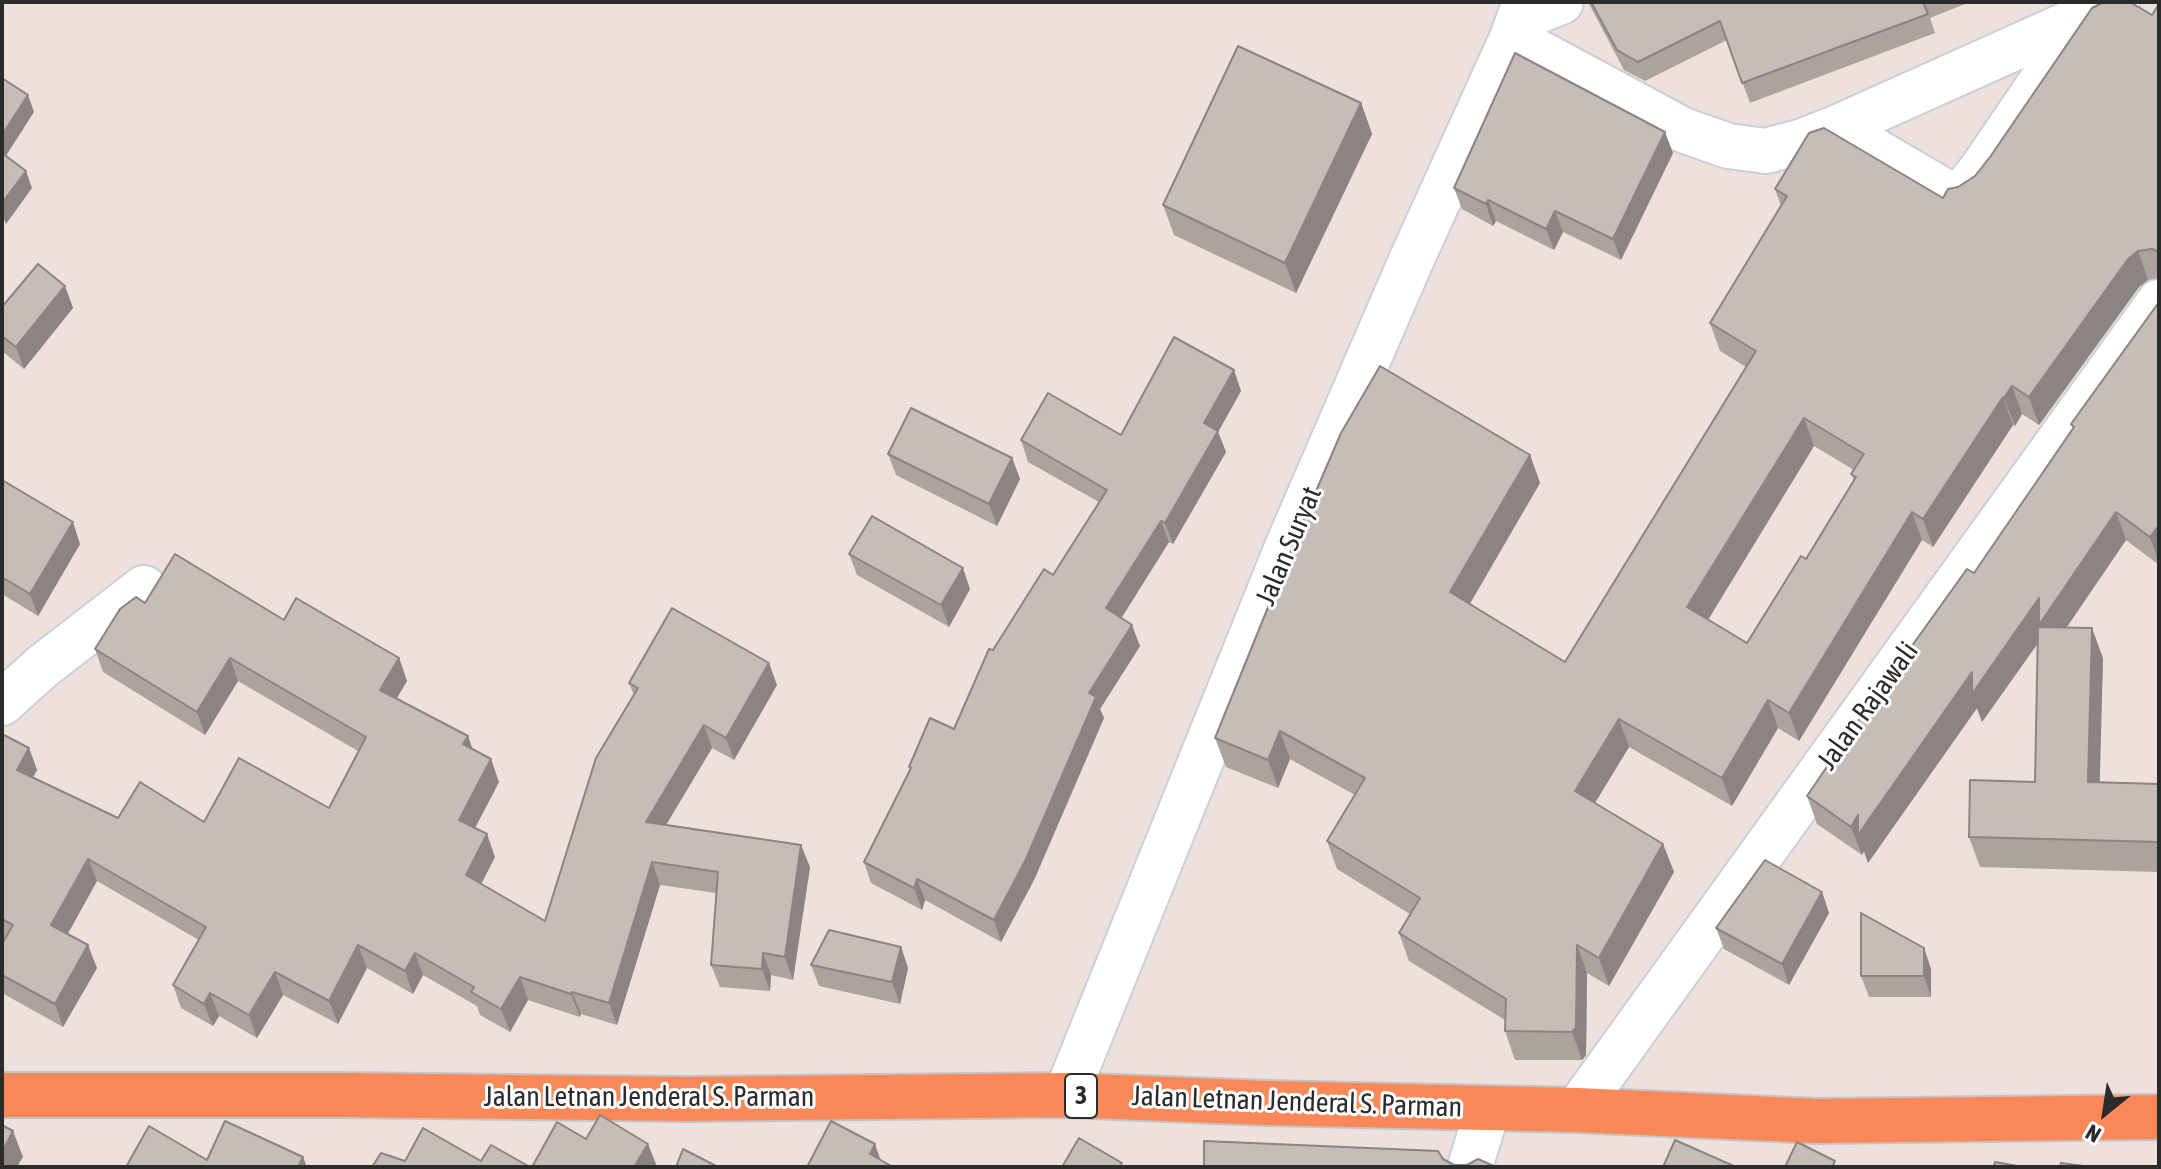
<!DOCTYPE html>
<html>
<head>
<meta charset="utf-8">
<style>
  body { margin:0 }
  #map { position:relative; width:2161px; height:1169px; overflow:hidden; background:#eee1dd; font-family:"Asap Condensed",sans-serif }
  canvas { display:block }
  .frame { position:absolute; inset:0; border:4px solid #2b2b2b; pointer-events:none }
  .north { position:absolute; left:2065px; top:1073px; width:80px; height:80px; -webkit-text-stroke:6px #fff; paint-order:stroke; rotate:210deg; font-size:22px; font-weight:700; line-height:32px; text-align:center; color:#2b2b2b }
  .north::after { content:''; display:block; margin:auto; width:28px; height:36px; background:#2b2b2b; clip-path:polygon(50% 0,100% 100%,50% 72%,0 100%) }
</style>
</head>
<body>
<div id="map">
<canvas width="2161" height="1169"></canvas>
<div class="frame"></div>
<div class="north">N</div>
</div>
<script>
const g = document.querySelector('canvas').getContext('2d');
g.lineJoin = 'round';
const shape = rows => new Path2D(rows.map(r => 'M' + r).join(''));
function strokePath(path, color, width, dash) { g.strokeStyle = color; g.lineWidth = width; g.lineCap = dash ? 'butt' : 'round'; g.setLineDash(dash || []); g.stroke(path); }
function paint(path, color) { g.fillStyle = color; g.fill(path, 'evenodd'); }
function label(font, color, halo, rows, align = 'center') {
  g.font = font + ' "Asap Condensed",sans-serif'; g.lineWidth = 6; g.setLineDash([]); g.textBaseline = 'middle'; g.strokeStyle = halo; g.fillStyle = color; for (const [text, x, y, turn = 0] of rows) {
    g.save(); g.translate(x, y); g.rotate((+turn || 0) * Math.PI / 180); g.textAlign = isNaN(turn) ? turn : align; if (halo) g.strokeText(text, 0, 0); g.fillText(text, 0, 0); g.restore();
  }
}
const minor = shape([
  [1520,18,1561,2],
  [1512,38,1683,130,1728,146,1766,151,1803,141,1836,128,2117,2],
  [1836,128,1942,190,1954,193,1962,191,1969,185,1981,170,2087,14],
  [2,703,43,666,144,588],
  [1066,1095,1288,545,1410,263,1512,38,1525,2],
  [1577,1110,2159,302],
  [1470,1167,1488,1108]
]);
const trunk = shape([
  [2,1095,343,1095,686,1099,1066,1095,1267,1103,1577,1110,1817,1121,2159,1117]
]);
strokePath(minor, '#c8d0d9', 48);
strokePath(trunk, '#c4c4c4', 48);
strokePath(minor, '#fff', 44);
strokePath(trunk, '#fb8858', 44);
paint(shape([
  [1588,2,1970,2,1930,18,1935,33,1750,103,1727,40,1645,81,1624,70],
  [2159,4,2159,278,2148,280,2139,287,2039,425,2022,414,2015,426,2013,425,1933,547,1922,540,1799,741,1778,728,1732,806,1629,747,1595,803,1663,844,1674,872,1609,986,1587,973,1586,1055,1582,1060,1515,1060,1505,1031,1505,1020,1409,961,1399,933,1410,914,1337,869,1327,841,1355,795,1290,759,1278,788,1226,767,1215,738,1530,455,1540,483,1470,604,1565,662,1746,367,1720,351,1710,323,1781,206,1775,189,1943,198,1975,176,2152,15],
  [1814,446,1854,470,1851,474,1854,480,1806,559,1747,643,1708,620],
  [1361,103,1372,134,1296,293,1174,235,1163,205],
  [1673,153,1621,260,1563,232,1554,250,1496,221,1493,226,1462,209,1454,188],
  [65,286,73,308,24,369,2,351,2,307],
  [2159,302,2159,565,2126,540,2067,627,2103,658,2099,782,2159,784,2159,872,1980,867,1969,837,2035,782,2038,643,1982,722,1977,708,1868,863,1864,851,1862,855,1817,824,1807,796,1974,573,2073,429,2071,424],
  [1234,370,1241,391,1218,432,1226,452,1173,544,1169,542,1121,618,1140,646,1100,709,1104,718,1034,880,1001,942,925,900,922,910,871,883,864,862,910,771,909,767,954,729,993,650,1053,575,1099,502,1028,462,1021,440,1121,435],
  [888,454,1012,458,1020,479,997,526,896,475],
  [2,480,80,544,38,616,2,594],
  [849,554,970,589,949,627,857,575],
  [145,603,284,620,399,658,407,681,396,699,468,736,472,749,499,782,475,828,495,857,481,884,545,921,634,695,629,683,777,685,734,760,712,748,666,825,810,867,793,980,771,975,770,991,720,987,711,965,716,893,660,885,617,1025,581,1014,580,1017,528,1000,510,1032,480,1015,477,1006,423,975,413,994,367,968,338,1024,283,995,257,1038,219,1016,213,1026,181,1008,173,985,199,940,97,881,67,934,97,968,63,1027,2,993,2,944,5,939,2,938,2,734,29,748,37,770,33,777,118,818,204,822,329,808,358,751,238,681,205,735,103,672,95,649],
  [1822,892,1829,913,1789,985,1724,949,1716,928],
  [901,947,908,968,900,1004,819,986,811,965],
  [1924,948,1931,969,1931,997,1869,997,1861,976]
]), '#aaa39e');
paint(shape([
  [28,95,34,112,2,162,2,135],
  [1361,103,1372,134,1296,293,1285,263],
  [1665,132,1673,153,1621,260,1613,239],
  [26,171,32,188,6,224,2,214,2,203],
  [1488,200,1496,221,1493,226,1486,204],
  [1555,211,1563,232,1554,250,1546,229],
  [2138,251,2148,280,2139,287,2039,425,2029,397,2128,259],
  [65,286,73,308,24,369,16,347],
  [1234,370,1241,391,1218,432,1226,452,1173,544,1165,523,1204,423],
  [2012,386,2022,414,2015,426,2004,398],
  [2003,397,2013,425,1933,547,1923,519],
  [1804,418,1814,446,1698,636,1687,607],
  [1530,455,1540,483,1460,620,1450,592],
  [1012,458,1020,479,997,526,989,504],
  [1912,512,1922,540,1799,741,1789,713],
  [2116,512,2126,540,2049,653,2043,636,1982,722,1977,708,1868,863,1864,851,1862,855,1851,827,1858,815,1972,672],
  [1161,521,1169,542,1114,630,1106,608],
  [73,522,80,544,38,616,30,594],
  [2159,525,2159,563,2150,537],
  [963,568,970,589,949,627,941,605],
  [1132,625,1140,646,1100,709,1104,718,1034,880,1001,942,994,920,1089,693],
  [2092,628,2103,658,2099,812,2088,782],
  [230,658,238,681,205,735,197,712],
  [399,658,407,681,388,713,380,690],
  [769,663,777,685,734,760,726,738],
  [1768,700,1778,728,1732,806,1722,778],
  [1619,719,1629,747,1585,819,1575,791],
  [704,725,712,748,654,845,646,822],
  [1280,731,1290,759,1278,788,1268,760],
  [468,736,476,759,463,744],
  [29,748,37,770,25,792,17,770],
  [491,759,499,782,467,843,459,820],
  [487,834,495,857,474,898,466,875],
  [1663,844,1674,872,1609,986,1599,958],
  [801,845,810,867,793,980,785,957],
  [88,859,97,881,60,948,51,925],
  [652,862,660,885,617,1025,609,1003],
  [917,879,925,900,922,910,914,888],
  [1822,892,1829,913,1789,985,1782,964],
  [88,945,97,968,63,1027,55,1004],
  [358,945,367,968,338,1024,329,1001],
  [1577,945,1587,973,1586,1055,1582,1060,1572,1032],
  [901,947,908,968,900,1004,892,982],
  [1924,948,1931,969,1931,997,1924,976],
  [415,953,423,975,413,994,405,971],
  [763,953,771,975,770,991,762,969],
  [275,972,283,995,257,1038,249,1015],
  [520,977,528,1000,510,1032,501,1009],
  [572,992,581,1014,580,1017,571,994],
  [210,993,219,1016,213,1026,204,1004],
  [13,1131,23,1157,17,1167,2,1167,2,1152],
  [648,1144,656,1164,654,1167,634,1167],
  [875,1144,883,1167,870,1154],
  [303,1157,307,1167,298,1167]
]), '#8b8481');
const building = shape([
  [1591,2,1923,2,1928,14,1742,83,1720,21,1638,62,1617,50,1591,2],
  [2104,2,2130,2,2152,15,2159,4,2159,252,2152,249,2138,251,2128,259,2029,397,2012,386,2004,398,2003,397,1923,519,1912,512,1789,713,1768,700,1722,778,1619,719,1575,791,1663,844,1599,958,1577,945,1576,1027,1572,1032,1505,1031,1506,999,1399,933,1420,898,1327,841,1365,778,1280,731,1268,760,1215,738,1301,526,1341,433,1380,366,1530,455,1450,592,1565,662,1756,351,1710,323,1787,196,1775,189,1809,133,1824,128,1943,198,1948,189,1958,187,1975,176,1990,157,2092,8,2104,2],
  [1804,418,1864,454,1851,474,1856,477,1806,559,1801,556,1747,643,1687,607,1804,418],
  [1238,46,1361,103,1285,263,1163,205,1238,46],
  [1515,53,1665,132,1613,239,1555,211,1546,229,1488,200,1486,204,1454,188,1515,53],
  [2,78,28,95,2,135,2,78],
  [2,153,26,171,2,203,2,153],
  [38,264,65,286,16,347,2,336,2,307,38,264],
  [2159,302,2159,525,2150,537,2116,512,2039,625,2039,598,1972,694,1972,672,1858,835,1858,815,1851,827,1807,796,1858,721,1967,569,1974,573,2074,427,2071,424,2159,302],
  [1174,337,1234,370,1204,423,1218,431,1165,523,1161,521,1106,608,1132,625,1089,693,1096,697,1026,859,994,920,917,879,914,888,864,862,911,768,909,767,930,718,954,729,989,649,993,650,1044,569,1053,575,1107,490,1021,440,1048,393,1121,435,1174,337],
  [911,408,1012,458,989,504,888,454,911,408],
  [2,480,73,522,30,594,2,577,2,480],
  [872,516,963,568,941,605,849,554,872,516],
  [175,554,284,620,296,598,399,658,380,690,468,736,463,744,491,759,459,820,487,834,466,875,545,921,596,758,638,688,629,683,672,608,769,663,726,738,704,725,646,822,801,845,785,957,763,953,762,969,711,965,718,872,652,862,609,1003,572,992,571,994,520,977,501,1009,471,992,474,987,415,953,405,971,358,945,329,1001,275,972,249,1015,210,993,204,1004,173,985,206,927,88,859,51,925,88,945,55,1004,2,975,2,944,13,925,2,919,2,734,29,748,17,770,118,818,140,782,204,822,239,758,329,808,366,737,230,658,197,712,95,649,120,609,136,597,145,603,175,554],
  [2038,627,2092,628,2088,782,2159,784,2159,842,1969,837,1970,780,2035,782,2038,627],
  [1765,860,1822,892,1782,964,1716,928,1765,860],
  [1861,913,1924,948,1924,976,1861,976,1861,913],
  [829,930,901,947,892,982,811,965,829,930],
  [600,1115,648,1144,634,1167,532,1167,557,1122,586,1139,600,1115],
  [225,1121,303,1157,298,1167,126,1167,149,1126,207,1160,225,1121],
  [831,1121,875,1144,870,1154,893,1167,807,1167,831,1121],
  [2,1125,13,1131,2,1152,2,1125],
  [423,1128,481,1161,491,1145,530,1167,372,1167,381,1153,405,1161,423,1128],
  [1079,1138,1122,1163,1119,1167,1062,1167,1079,1138],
  [1675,1140,1736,1167,1663,1167,1675,1140],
  [1204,1141,1438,1151,1443,1159,1454,1165,1467,1165,1478,1159,1496,1167,1204,1167,1204,1141],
  [1797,1142,1835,1161,1833,1165,1836,1167,1785,1167,1797,1142],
  [683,1149,718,1167,676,1167,683,1149],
  [1995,1162,2023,1167,1994,1167,1995,1162],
  [2061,1163,2091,1167,2060,1167,2061,1163]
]);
paint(building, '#c6bdb8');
strokePath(building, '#8b8481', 2);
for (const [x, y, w] of [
  [1081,1096,32]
]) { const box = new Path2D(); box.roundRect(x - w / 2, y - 22, w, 44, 6); g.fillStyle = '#fff'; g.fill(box); strokePath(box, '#2b2b2b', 2); }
label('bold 26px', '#2b2b2b', null, [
  ["3",1081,1096]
]);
label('28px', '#2b2b2b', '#fff', [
  ["Jalan Suryat",1289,546,-67],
  ["Jalan Rajawali",1868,706,-54],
  ["Jalan Letnan Jenderal S. Parman",649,1097],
  ["Jalan Letnan Jenderal S. Parman",1297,1102,2]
]);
</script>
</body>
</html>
